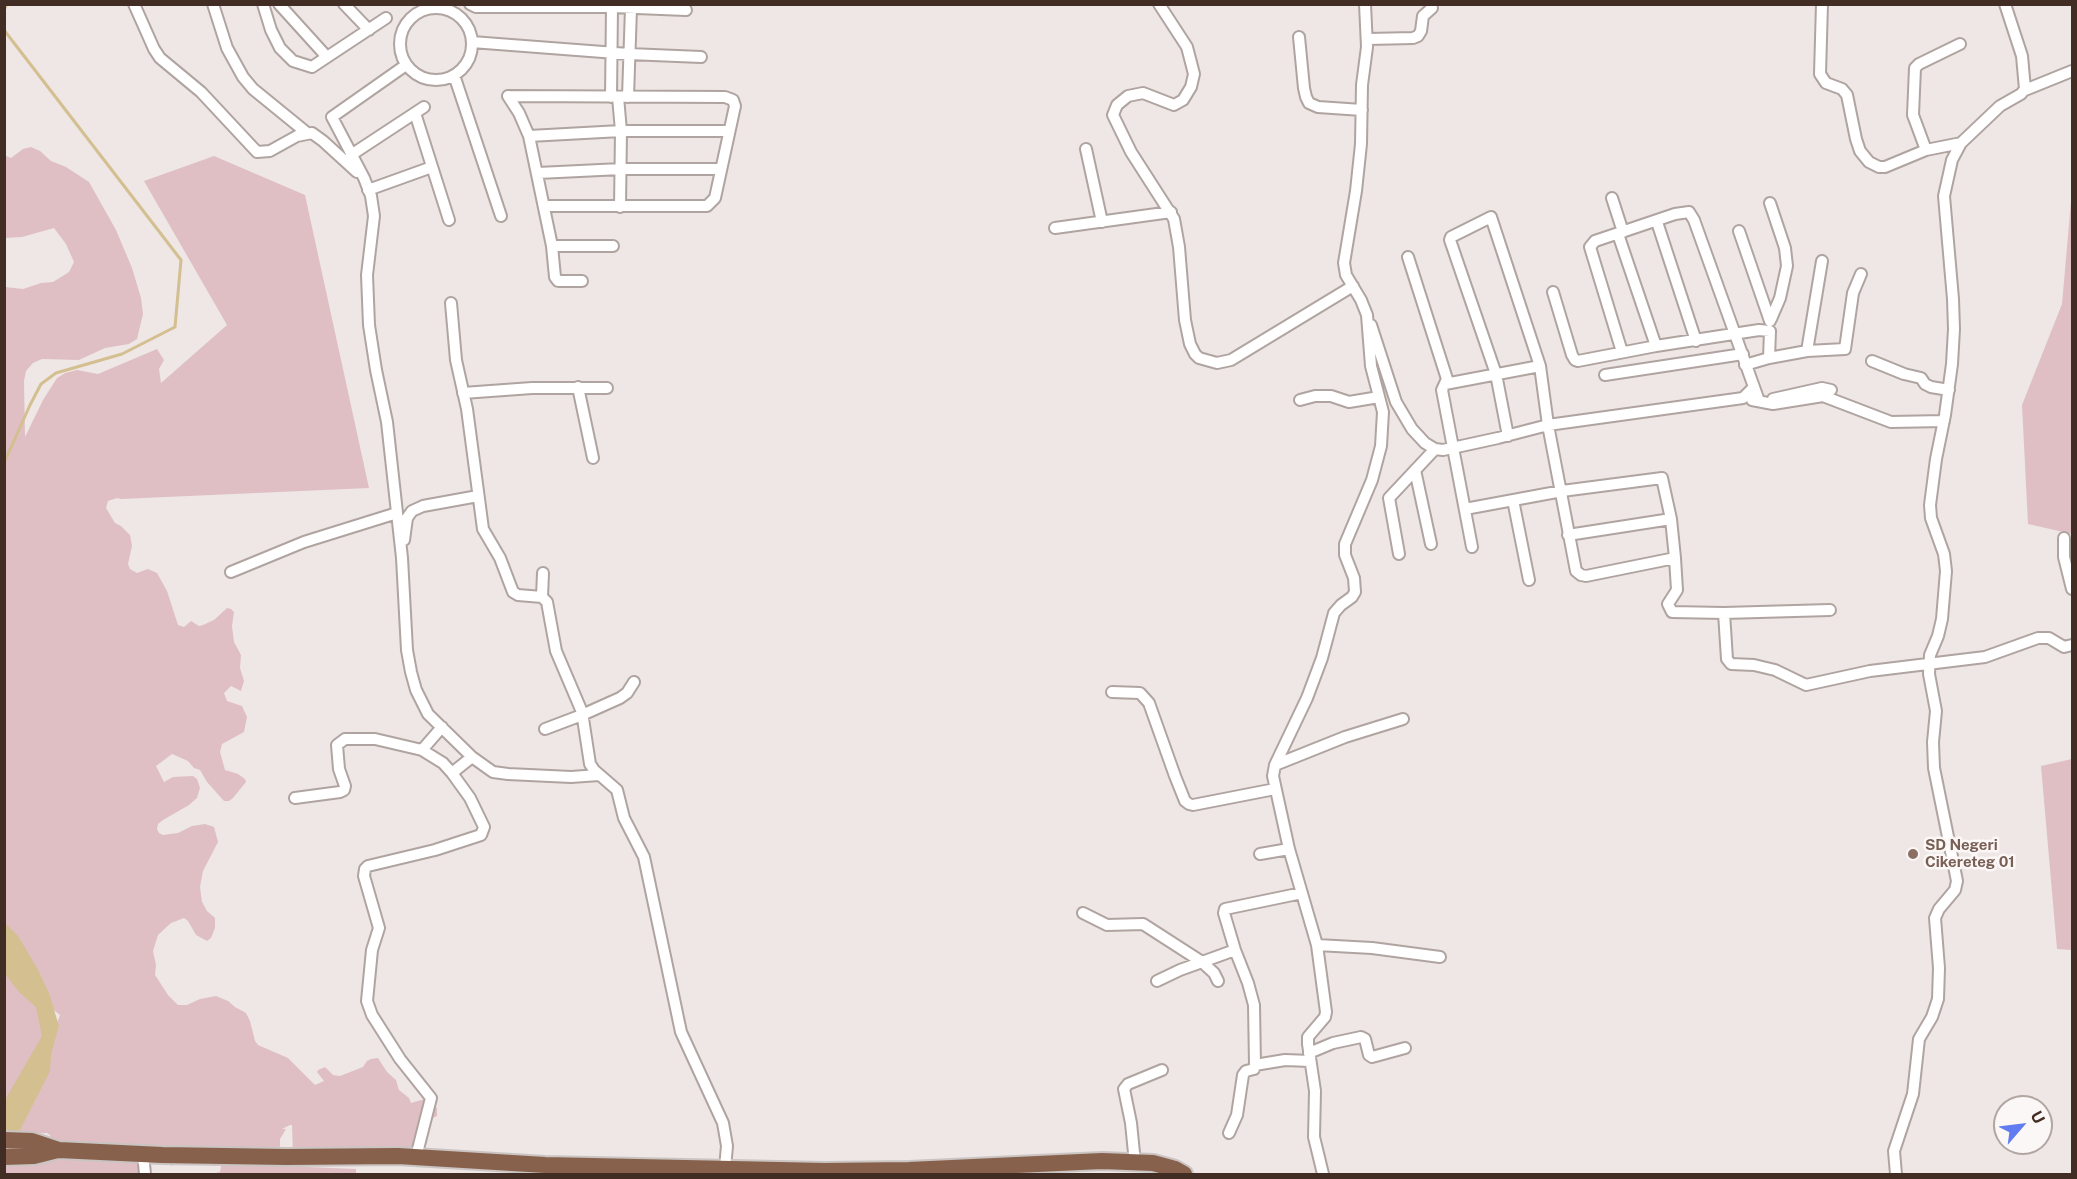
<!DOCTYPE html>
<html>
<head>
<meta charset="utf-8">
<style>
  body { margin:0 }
  #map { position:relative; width:2077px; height:1179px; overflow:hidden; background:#eee7e6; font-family:"Public Sans",sans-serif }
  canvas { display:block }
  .frame { position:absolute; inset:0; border:6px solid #412d24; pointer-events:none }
  .north { position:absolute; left:1993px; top:1095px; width:60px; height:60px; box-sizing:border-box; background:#fbf7f6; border:2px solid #b1a6a2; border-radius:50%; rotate:62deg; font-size:16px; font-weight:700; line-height:24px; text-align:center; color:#412d24 }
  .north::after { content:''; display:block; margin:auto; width:21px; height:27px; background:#617cf1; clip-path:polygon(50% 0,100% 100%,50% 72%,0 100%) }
</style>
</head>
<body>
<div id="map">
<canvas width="2077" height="1179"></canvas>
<div class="frame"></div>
<div class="north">U</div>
</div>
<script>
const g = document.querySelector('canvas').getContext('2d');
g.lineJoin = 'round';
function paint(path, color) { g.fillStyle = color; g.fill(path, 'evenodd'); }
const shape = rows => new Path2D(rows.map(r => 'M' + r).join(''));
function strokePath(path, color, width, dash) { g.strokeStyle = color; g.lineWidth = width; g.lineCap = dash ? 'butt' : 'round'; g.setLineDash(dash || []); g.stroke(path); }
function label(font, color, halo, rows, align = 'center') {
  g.font = font + ' "Public Sans",sans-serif'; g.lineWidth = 5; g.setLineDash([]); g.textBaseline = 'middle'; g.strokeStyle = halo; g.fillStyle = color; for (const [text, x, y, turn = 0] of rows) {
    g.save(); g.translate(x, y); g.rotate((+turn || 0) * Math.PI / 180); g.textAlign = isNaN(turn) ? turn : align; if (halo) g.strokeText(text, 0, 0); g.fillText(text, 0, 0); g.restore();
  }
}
paint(shape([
  [31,147,40,151,51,161,66,167,89,182,116,230,132,268,141,298,143,314,137,339,129,344,105,348,79,360,42,359,33,363,26,371,24,381,25,437,43,400,57,378,65,373,77,370,98,374,157,349,164,360,159,369,161,383,227,325,144,181,214,156,305,195,369,488,121,499,117,498,108,501,106,508,115,523,121,526,130,535,132,546,128,564,130,569,137,573,148,569,157,573,167,591,178,625,184,627,191,621,199,626,203,625,214,620,227,608,231,609,234,612,232,626,234,642,241,655,240,668,244,681,241,691,231,686,224,693,227,701,242,706,247,717,244,732,222,744,220,752,225,770,238,774,245,779,246,782,233,798,229,801,224,801,207,782,200,770,194,768,188,761,172,754,156,766,164,782,173,777,193,776,197,779,200,788,197,798,189,805,163,820,158,824,157,829,159,833,163,835,178,833,192,826,205,824,214,827,218,842,203,871,200,887,202,902,207,911,215,918,215,928,211,938,207,941,196,935,188,921,184,918,171,923,158,935,153,951,156,965,155,975,168,995,178,1005,187,1005,200,999,216,996,228,1001,235,1007,246,1013,250,1021,255,1041,258,1045,288,1058,315,1085,324,1081,317,1072,318,1070,325,1067,333,1075,340,1076,363,1067,367,1061,371,1059,378,1058,387,1072,396,1080,399,1090,409,1098,411,1103,425,1099,437,1108,437,1116,427,1121,413,1139,417,1155,293,1154,292,1125,290,1125,282,1129,286,1129,280,1139,280,1153,223,1162,218,1165,214,1166,206,1162,179,1162,171,1166,163,1154,139,1160,146,1174,5,1174,5,1159,109,1160,52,1147,50,1135,47,1133,27,1134,12,1144,60,1015,50,1007,5,924,5,287,23,289,41,283,53,282,69,272,74,262,66,244,54,228,22,237,5,238,4,155,11,158,23,149],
  [2072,190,2072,534,2028,524,2022,405,2062,304],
  [2072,759,2072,950,2057,949,2041,766],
  [4,963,39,1007,45,1022,43,1044,4,1106],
  [236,1164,356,1169,356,1174,212,1174,220,1172,221,1166]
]), '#dfbfc4');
paint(shape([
  [5,923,18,936,37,968,49,993,59,1026,51,1054,50,1071,13,1144,5,1145,5,1100,42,1036,36,1007,19,992,5,974]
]), '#d3bf8f');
strokePath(shape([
  [4,10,7,4],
  [4,30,181,260,175,327,122,354,56,373,41,384,30,405,4,463]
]), '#d3bf8f', 3);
const minor = shape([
  [134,4,154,49,160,58,201,92,257,152,270,151,297,136,312,133,323,141,357,172],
  [213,4,227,48,243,77,253,89,307,133],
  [263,4,271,30,280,48,293,61,312,67,386,18],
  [279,4,327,57],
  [344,4,369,30],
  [470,4,476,7,612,7,686,10],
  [1159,4,1187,47,1194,74,1191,87,1183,100,1174,105,1143,93,1128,96,1117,105,1113,115,1131,152,1174,219,1179,247,1185,320,1190,344,1195,354,1199,358,1217,363,1231,360,1353,286],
  [1822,4,1820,74,1826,83,1842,89,1847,95,1856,139,1860,151,1869,162,1879,167,1885,167,1926,150,1961,143],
  '400 44a36 36 0 1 1 72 0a36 36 0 1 1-72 0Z',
  [1299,37,1304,88,1306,97,1309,103,1318,107,1362,110],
  [1368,39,1413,38,1418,36,1421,31,1423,16,1432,8],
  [472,42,629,54,701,57],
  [406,65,332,117,364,178,371,196,374,216,367,275,369,325,376,370,387,422,402,558,407,650,411,672,416,690,428,714,472,757],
  [454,75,501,216],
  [2025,90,2072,71],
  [508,96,725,97,733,100,735,106,715,198,707,206,544,206],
  [508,96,519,113,529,136,552,246,555,277,558,281,582,281],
  [611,97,612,7],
  [618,97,621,131,620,207],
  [628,97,631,8],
  [415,113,449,220],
  [529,136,621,131,728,131],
  [1086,149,1102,222],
  [1926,150,1913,115,1915,68,1919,64,1960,44],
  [351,155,424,107],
  [538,173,621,169,720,169],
  [368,190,432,167],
  [1612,198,1623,232],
  [1770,203,1785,248,1787,266,1780,298,1771,319],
  [1657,222,1696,341],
  [1055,228,1171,212],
  [1739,231,1770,321],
  [1618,234,1656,346],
  [552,246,613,246],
  [1408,257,1447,379,1442,390,1472,547],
  [1553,292,1572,355,1575,360,1578,361,1656,346,1759,330,1770,331,1769,358,1807,351,1845,349,1853,293,1861,274],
  [451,303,456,360,467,409,483,529,500,558,513,592,518,595,542,597,547,602,556,651,582,712,590,764,594,770,617,790,624,818,644,857,681,1032,723,1123,727,1146,725,1168],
  [1371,325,1396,402,1412,429,1425,443,1435,449,1443,450,1498,438,1548,425,1743,398,1754,387],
  [1807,351,1822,261],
  [1622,352,1590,247,1595,241,1675,214,1689,212,1694,220,1759,401],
  [1872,361,1904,374,1921,378,1925,384,1931,387,1949,390],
  [1745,365,1769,358],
  [1605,375,1743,354],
  [1445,384,1540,366],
  [578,387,593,458],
  [463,393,532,388,607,388],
  [1773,399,1822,388,1831,390],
  [1300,400,1315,396,1331,396,1349,402,1379,397],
  [1752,400,1773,404,1823,396,1891,422,1944,421],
  [1508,436,1496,374,1450,240,1451,237,1491,217,1540,366,1548,425,1576,571,1581,575,1586,576,1675,558],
  [1415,470,1431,544],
  [1513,500,1529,580],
  [1465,509,1562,491,1662,478,1671,519,1675,558,1677,590,1668,604,1672,612,1724,613,1727,659,1731,664,1754,665,1775,670,1806,685,1870,671,1985,657,2038,638,2049,638,2064,647,2072,645],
  [1568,535,1671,519],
  [2064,538,2064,557,2072,589],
  [404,540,407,518,412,511,423,506,478,496],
  [1399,554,1389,498,1435,449],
  [231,572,304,542,397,513],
  [542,597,543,573],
  [1724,613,1830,610],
  [1112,692,1140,693,1149,703,1175,776,1185,801,1189,804,1193,805,1275,789],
  [545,729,582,715,620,698,627,693,634,682],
  [422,750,442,727],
  [1275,765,1345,737,1403,719],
  [295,798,340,792,344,790,345,786,339,769,337,745,345,739,375,739,422,750,443,763,452,773,472,757,493,772,508,774,571,777,599,775],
  [1260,854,1289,849],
  [1083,913,1107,925,1143,924,1202,962,1214,973,1218,981],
  [1317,945,1372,948,1440,957],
  [1157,981,1180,970,1235,950],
  [1309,1053,1333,1043,1361,1037,1365,1039,1369,1055,1372,1057,1405,1048],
  [1255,1065,1285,1060,1310,1061],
  [1229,1133,1237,1115,1243,1075,1246,1071,1254,1069,1255,1065,1254,1005,1248,983,1235,950,1224,913,1225,909,1302,893],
  [143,1154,145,1174],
  [416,1157,431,1098,400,1059,372,1015,367,1001,372,950,379,928,364,876,365,869,368,866,435,850,481,835,484,827,470,798,452,773],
  [1135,1163,1131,1123,1124,1089,1128,1084,1162,1070],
  [1323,1174,1314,1137,1315,1091,1308,1044,1308,1037,1325,1017,1326,1012,1317,945,1289,849,1273,776,1275,765,1307,698,1322,658,1334,613,1341,605,1352,597,1355,592,1354,578,1345,555,1345,544,1372,480,1381,446,1383,412,1371,366,1367,315,1361,300,1346,275,1344,263,1356,191,1361,144,1362,85,1367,47,1365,4],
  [1896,1174,1894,1151,1913,1094,1919,1039,1932,1017,1938,999,1939,968,1935,918,1939,909,1955,890,1957,881,1934,768,1933,742,1936,711,1929,674,1930,655,1938,636,1942,619,1946,571,1944,554,1931,518,1930,505,1936,459,1945,415,1952,364,1954,329,1953,299,1944,196,1952,160,1961,143,2000,106,2021,94,2025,89,2022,56,2005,4]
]);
const trunk = shape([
  [4,1140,32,1141,59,1150,162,1155,286,1157,398,1156,545,1165,825,1171,909,1170,1102,1161,1153,1163,1175,1169,1184,1174],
  [4,1157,34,1156,58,1150]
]);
strokePath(minor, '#b0a4a0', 14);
strokePath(trunk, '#cac4c2', 20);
strokePath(minor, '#fff', 10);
strokePath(trunk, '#88614d', 16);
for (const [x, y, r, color] of [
  [1913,854,6,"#8d6e63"]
]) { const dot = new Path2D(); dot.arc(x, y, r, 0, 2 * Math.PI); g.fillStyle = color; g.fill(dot); strokePath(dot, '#fbf7f6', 2); }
label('bold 15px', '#785e54', '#fbf7f6', [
  ["SD Negeri",1925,845],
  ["Cikereteg 01",1925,862]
], 'left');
</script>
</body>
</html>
